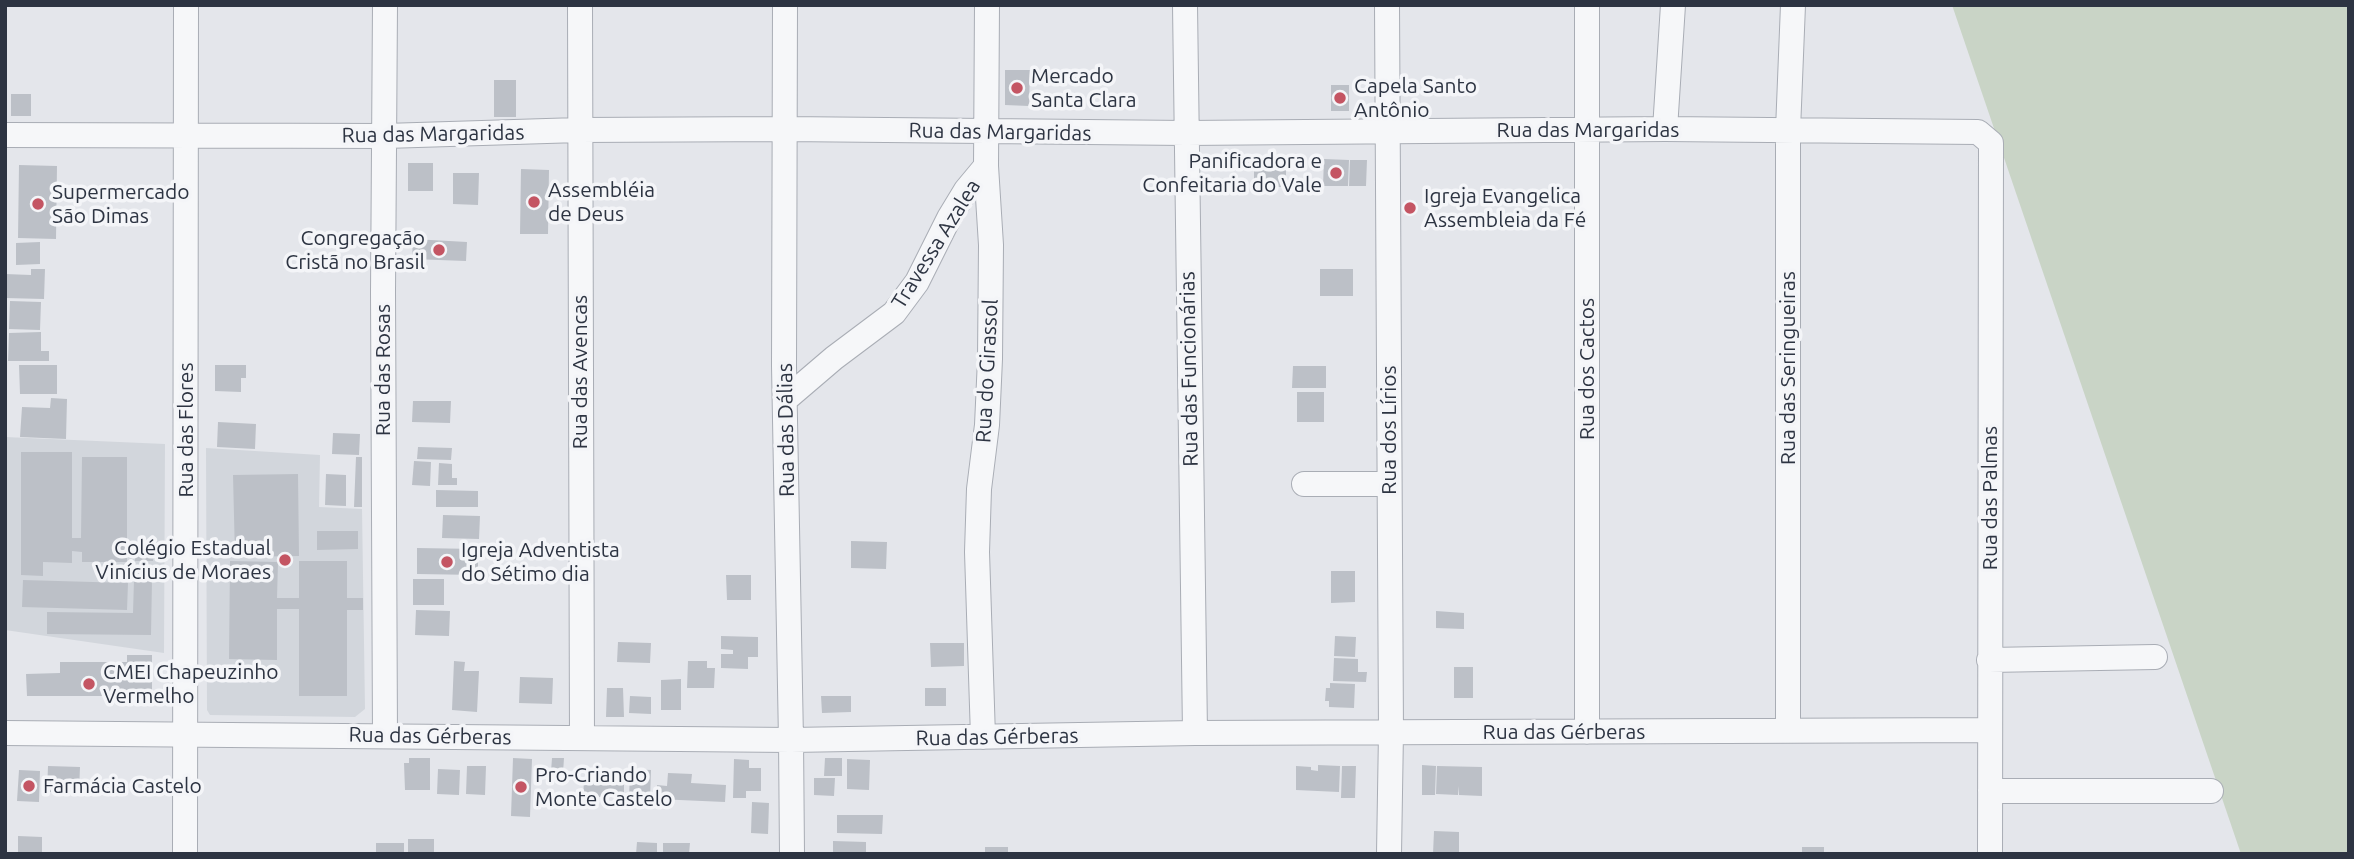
<!DOCTYPE html>
<html>
<head>
<meta charset="utf-8">
<style>
  body { margin:0 }
  #map { position:relative; width:2354px; height:859px; overflow:hidden; background:#e4e6eb; font-family:Ubuntu,sans-serif }
  canvas { display:block }
  .frame { position:absolute; inset:0; border:7px solid #2d3442; pointer-events:none }
</style>
</head>
<body>
<div id="map">
<canvas width="2354" height="859"></canvas>
<div class="frame"></div>
</div>
<script>
const g = document.querySelector('canvas').getContext('2d');
g.lineJoin = 'round';
function paint(path, color) { g.fillStyle = color; g.fill(path, 'evenodd'); }
const shape = rows => new Path2D(rows.map(r => 'M' + r).join(''));
function strokePath(path, color, width, dash) { g.strokeStyle = color; g.lineWidth = width; g.lineCap = dash ? 'butt' : 'round'; g.setLineDash(dash || []); g.stroke(path); }
function label(font, color, halo, rows, align = 'center') {
  g.font = font + ' Ubuntu,sans-serif'; g.lineWidth = 7; g.setLineDash([]); g.textBaseline = 'middle'; g.strokeStyle = halo; g.fillStyle = color; for (const [text, x, y, turn = 0] of rows) {
    g.save(); g.translate(x, y); g.rotate((+turn || 0) * Math.PI / 180); g.textAlign = isNaN(turn) ? turn : align; if (halo) g.strokeText(text, 0, 0); g.fillText(text, 0, 0); g.restore();
  }
}
paint(shape([
  [5,437,165,444,164,653,5,630],
  [206,448,320,455,319,507,362,509,365,709,355,717,210,715,207,710]
]), '#d2d6dc');
paint(shape([
  [1952,5,2349,5,2349,854,2241,854]
]), '#c9d4c6');
paint(shape([
  [1005,70,1030,70,1029,106,1005,105],
  [494,80,516,80,516,117,494,117],
  [1331,85,1349,85,1349,111,1331,111],
  [11,94,31,94,31,116,11,116],
  [1324,159,1349,160,1348,186,1323,186],
  [1350,160,1367,160,1366,186,1349,186],
  [1254,162,1286,162,1286,187,1254,187],
  [408,163,433,163,433,191,408,191],
  [19,165,57,166,56,239,18,238],
  [521,169,549,170,548,234,520,234],
  [453,173,479,173,478,205,453,204],
  [413,239,467,242,466,261,412,259],
  [40,242,40,264,16,265,16,243],
  [31,269,45,269,44,299,5,298,5,274,31,275],
  [1320,269,1353,269,1353,296,1320,296],
  [10,301,41,302,40,330,9,329],
  [41,332,41,351,49,351,49,361,8,361,9,333],
  [19,365,57,365,57,394,20,394],
  [215,365,246,365,246,378,241,378,241,392,215,391],
  [1293,366,1326,366,1326,388,1292,388],
  [1297,392,1324,392,1324,422,1297,422],
  [51,398,67,399,66,439,20,437,22,407,50,408],
  [413,401,451,401,450,423,412,422],
  [218,422,256,424,255,449,217,447],
  [333,433,360,434,359,455,332,454],
  [418,447,452,448,451,460,417,459],
  [21,452,72,452,72,538,81,538,82,457,127,457,127,562,82,562,82,552,72,551,72,563,43,562,43,576,21,575],
  [356,457,362,457,362,507,354,507],
  [414,461,431,462,430,486,412,485],
  [439,463,452,464,452,478,457,478,457,485,438,485],
  [298,474,299,556,235,557,233,475],
  [326,474,346,475,346,506,325,505],
  [436,490,478,491,478,507,436,507],
  [443,515,480,516,479,539,442,538],
  [317,531,358,531,358,549,317,550],
  [851,541,887,542,886,569,851,568],
  [135,543,153,543,153,561,135,561],
  [417,548,478,549,478,575,417,574],
  [230,561,278,562,277,598,299,598,299,561,347,561,347,598,363,598,363,610,347,610,347,696,299,696,299,609,277,609,277,660,229,659],
  [1331,571,1355,571,1355,602,1331,603],
  [726,575,751,575,751,600,727,600],
  [413,579,444,579,444,605,413,605],
  [23,580,128,583,127,610,22,607],
  [134,580,152,580,151,635,47,634,47,612,133,613],
  [416,610,450,611,449,636,415,635],
  [1436,611,1464,613,1464,629,1436,628],
  [721,636,758,637,758,657,748,657,748,669,721,668,721,654,733,654,733,650,721,649],
  [1335,636,1356,637,1355,657,1334,656],
  [618,642,651,643,650,663,617,662],
  [930,643,964,643,964,666,931,667],
  [127,655,152,655,152,696,27,696,26,674,60,673,60,662,127,662],
  [1334,658,1358,659,1358,672,1367,672,1366,682,1333,681],
  [454,661,465,662,464,671,479,671,477,712,452,710],
  [688,661,707,661,707,668,715,668,714,688,687,688],
  [1454,667,1473,667,1473,698,1454,698],
  [520,677,553,678,552,704,519,703],
  [681,679,681,710,661,710,661,680],
  [1330,683,1355,684,1354,708,1329,707,1329,701,1325,701,1326,688,1330,688],
  [607,688,623,688,624,717,606,717],
  [925,688,946,688,946,706,925,706],
  [630,696,651,697,651,714,629,713],
  [821,696,851,696,851,712,822,713],
  [409,758,430,758,430,790,405,790,404,763,409,763],
  [513,758,532,759,530,817,511,816],
  [552,758,564,758,563,773,551,772],
  [825,758,842,758,842,776,824,776],
  [734,759,749,760,749,768,761,768,761,791,746,791,746,798,733,798],
  [847,759,870,760,869,790,847,789],
  [1318,765,1340,766,1339,792,1296,790,1296,766,1311,767,1311,770,1318,771],
  [1422,765,1436,766,1435,795,1422,795],
  [48,766,80,767,79,792,47,792],
  [467,766,486,766,485,795,466,794],
  [1342,766,1356,766,1355,798,1341,798],
  [1437,766,1482,767,1482,796,1459,795,1459,786,1458,795,1436,794],
  [438,769,460,770,459,795,437,794],
  [630,769,651,770,650,801,629,801],
  [19,770,40,771,39,802,17,801],
  [668,773,692,774,691,783,726,785,725,802,657,799,657,785,667,786],
  [584,777,624,778,624,797,596,797,596,804,583,804],
  [814,778,835,778,834,796,814,795],
  [752,802,769,803,768,834,751,833],
  [837,815,883,815,882,834,837,833],
  [1434,831,1459,832,1459,854,1433,854],
  [18,836,42,837,42,854,18,854],
  [408,839,434,839,434,854,408,854],
  [833,841,866,842,866,854,833,854],
  [637,842,657,843,657,854,636,854],
  [376,843,404,843,404,854,376,854],
  [663,843,690,843,689,854,663,854],
  [985,847,1008,847,1008,854,985,854],
  [1802,847,1824,847,1824,854,1802,854]
]), '#bcc0c7');
const minor = shape([
  [385,5,383,292,385,735],
  [580,5,582,738],
  [785,5,784,366,791,740,792,854],
  [1185,5,1195,733],
  [1387,5,1391,732,1389,854],
  [1587,5,1587,732],
  [1665,129,1673,5],
  [5,135,385,136,579,130,786,129,1186,133,1665,129,1978,132,1991,143,1990,854],
  [786,399,834,358,894,313,917,282,949,218,966,190,986,166],
  [1304,484,1389,484],
  [1989,660,2155,657],
  [1788,731,1788,130,1793,5],
  [5,733,791,740,1195,733,1989,730],
  [983,737,977,552,979,489,987,425,990,359,991,245,986,166,987,5],
  [1990,791,2211,791],
  [185,854,186,5]
]);
strokePath(minor, '#a9adb5', 26);
strokePath(minor, '#f6f7f9', 24);
for (const [x, y, r, color] of [
  [1017,88,7,"#c45563"],
  [1340,98,7,"#c45563"],
  [1336,173,7,"#c45563"],
  [534,202,7,"#c45563"],
  [38,204,7,"#c45563"],
  [1410,208,7,"#c45563"],
  [439,250,7,"#c45563"],
  [285,560,7,"#c45563"],
  [447,562,7,"#c45563"],
  [89,684,7,"#c45563"],
  [29,786,7,"#c45563"],
  [521,787,7,"#c45563"]
]) { const dot = new Path2D(); dot.arc(x, y, r, 0, 2 * Math.PI); g.fillStyle = color; g.fill(dot); strokePath(dot, '#f4f5f8', 2.5); }
label('21px', '#2d3442', '#f4f5f8', [
  ["Mercado",1031,76],
  ["Santa Clara",1031,100],
  ["Capela Santo",1354,86],
  ["Antônio",1354,110],
  ["Panificadora e",1322,161,"right"],
  ["Confeitaria do Vale",1322,185,"right"],
  ["Assembléia",548,190],
  ["de Deus",548,214],
  ["Supermercado",52,192],
  ["São Dimas",52,216],
  ["Igreja Evangelica",1424,196],
  ["Assembleia da Fé",1424,220],
  ["Congregação",425,238,"right"],
  ["Cristã no Brasil",425,262,"right"],
  ["Colégio Estadual",271,548,"right"],
  ["Vinícius de Moraes",271,572,"right"],
  ["Igreja Adventista",461,550],
  ["do Sétimo dia",461,574],
  ["CMEI Chapeuzinho",103,672],
  ["Vermelho",103,696],
  ["Pro-Criando",535,775],
  ["Monte Castelo",535,799],
  ["Farmácia Castelo",43,786]
], 'left');
label('21px', '#2d3442', '#f4f5f8', [
  ["Rua das Margaridas",1588,130],
  ["Rua das Margaridas",1000,132,1],
  ["Rua das Margaridas",433,134,-1],
  ["Travessa Azalea",936,244,-58],
  ["Rua das Seringueiras",1788,368,-90],
  ["Rua das Funcionárias",1189,369,-91],
  ["Rua dos Cactos",1587,369,-90],
  ["Rua das Rosas",383,370,-90],
  ["Rua do Girassol",987,371,-87],
  ["Rua das Avencas",580,372,-90],
  ["Rua das Flores",186,430,-90],
  ["Rua das Dálias",786,430,-91],
  ["Rua dos Lírios",1389,430,-90],
  ["Rua das Palmas",1990,498,-90],
  ["Rua das Gérberas",1564,732],
  ["Rua das Gérberas",430,736,1],
  ["Rua das Gérberas",997,737,-1]
]);
</script>
</body>
</html>
